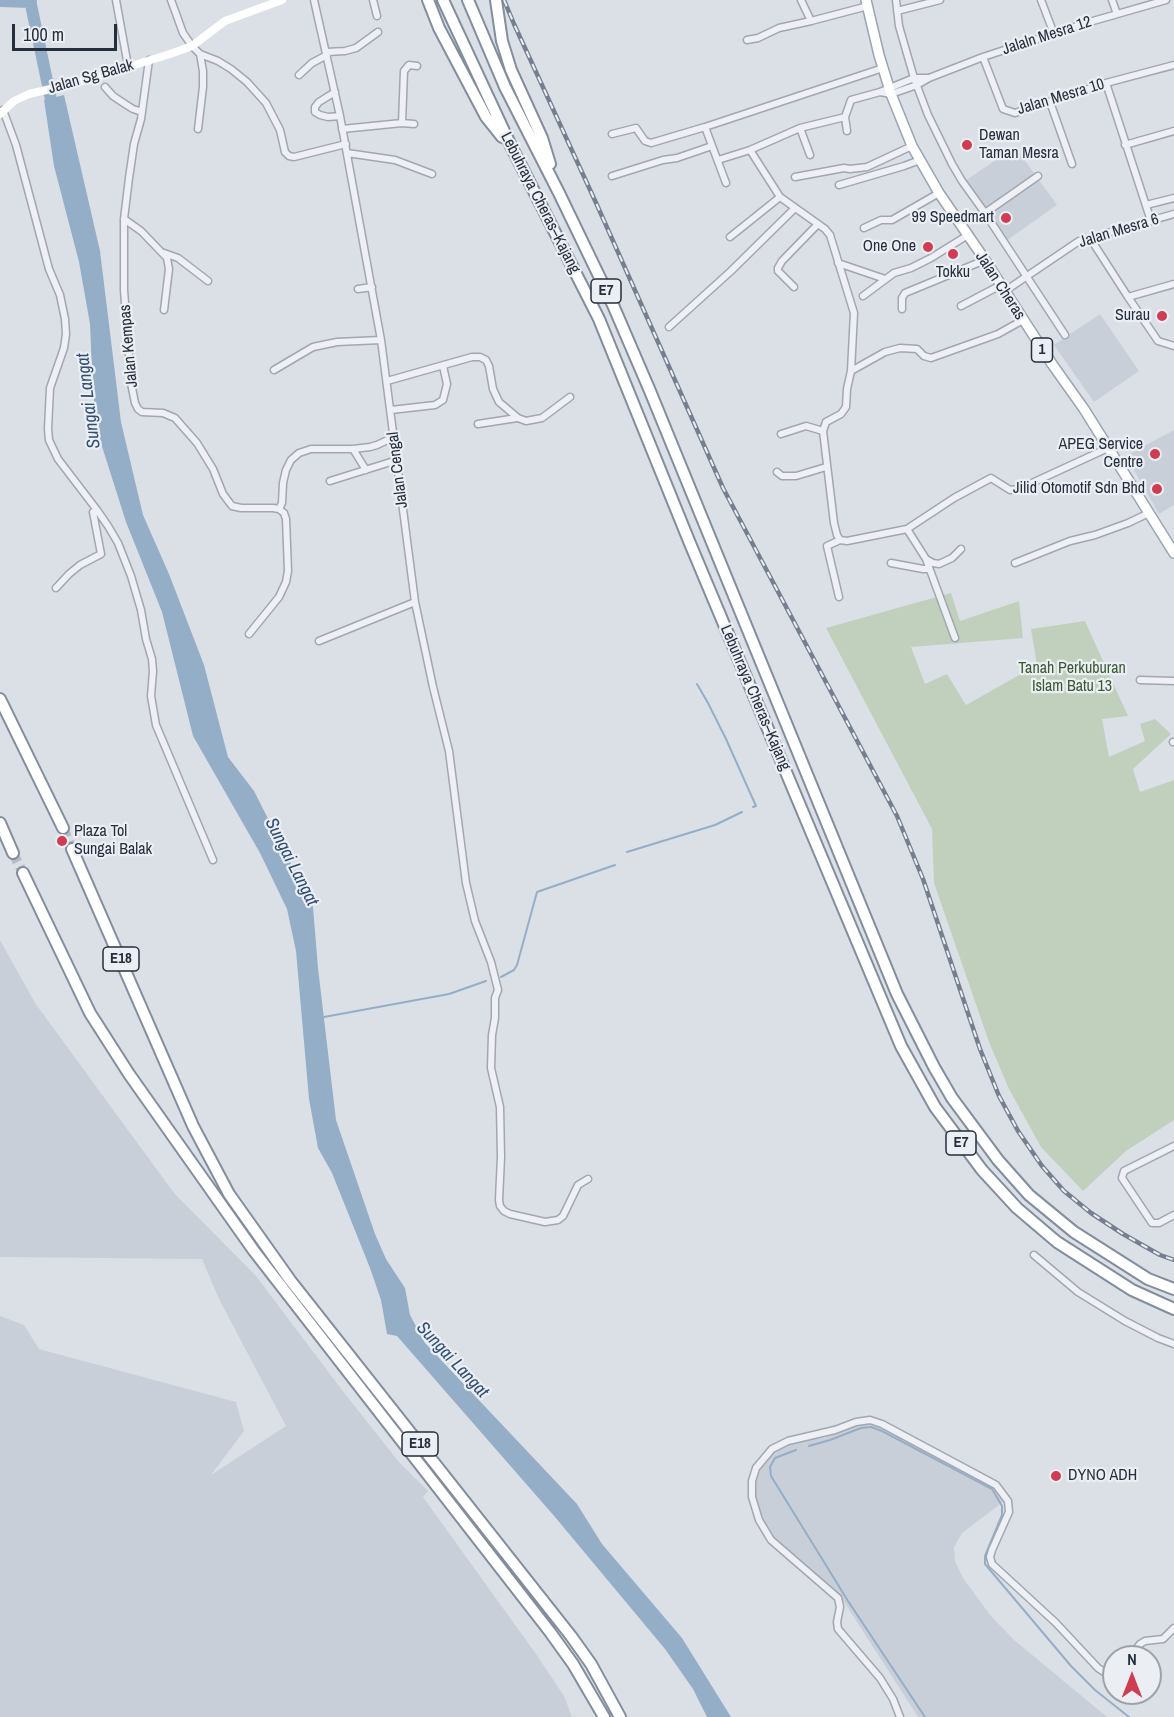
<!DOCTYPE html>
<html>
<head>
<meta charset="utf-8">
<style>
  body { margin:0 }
  #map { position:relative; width:1174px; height:1717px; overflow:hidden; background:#dbe0e6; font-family:"Archivo Narrow",sans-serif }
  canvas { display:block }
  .north { position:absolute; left:1102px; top:1645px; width:60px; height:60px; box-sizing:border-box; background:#ebeff4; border:2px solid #9ca2aa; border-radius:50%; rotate:0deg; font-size:16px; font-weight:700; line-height:24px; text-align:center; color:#252e3c }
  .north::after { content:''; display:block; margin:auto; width:21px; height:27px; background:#d03c52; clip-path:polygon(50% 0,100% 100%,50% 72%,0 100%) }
  .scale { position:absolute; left:12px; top:24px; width:105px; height:27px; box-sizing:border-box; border:3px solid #252e3c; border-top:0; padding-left:8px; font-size:18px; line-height:21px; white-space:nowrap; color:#252e3c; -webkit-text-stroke:4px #ebeff4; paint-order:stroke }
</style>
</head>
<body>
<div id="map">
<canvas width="1174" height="1717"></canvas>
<div class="north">N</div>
<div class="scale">100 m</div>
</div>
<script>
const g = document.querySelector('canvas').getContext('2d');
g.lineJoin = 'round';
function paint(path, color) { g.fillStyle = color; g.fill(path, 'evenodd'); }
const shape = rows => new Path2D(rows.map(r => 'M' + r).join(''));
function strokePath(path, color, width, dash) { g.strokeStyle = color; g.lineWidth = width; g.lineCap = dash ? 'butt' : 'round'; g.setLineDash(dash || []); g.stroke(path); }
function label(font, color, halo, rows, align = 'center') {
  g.font = font + ' "Archivo Narrow",sans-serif'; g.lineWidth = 4.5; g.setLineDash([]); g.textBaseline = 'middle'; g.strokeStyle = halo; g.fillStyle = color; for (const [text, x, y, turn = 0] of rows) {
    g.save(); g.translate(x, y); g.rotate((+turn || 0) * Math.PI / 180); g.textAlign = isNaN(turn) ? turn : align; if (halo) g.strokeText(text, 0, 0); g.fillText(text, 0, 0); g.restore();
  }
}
paint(shape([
  [1015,147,1057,205,1006,241,965,181],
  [1100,314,1139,371,1094,402,1054,345],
  [1174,430,1174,505,1159,514,1126,456],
  [0,940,35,1003,174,1193,256,1276,345,1394,399,1462,428,1491,423,1497,536,1654,564,1696,572,1717,0,1717,0,1316,24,1325,39,1349,236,1402,244,1431,211,1475,286,1426,219,1299,202,1259,0,1257],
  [862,1424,877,1425,887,1430,990,1484,996,1490,1003,1502,962,1533,954,1547,955,1561,963,1578,990,1615,1013,1639,1107,1717,918,1717,839,1594,772,1536,766,1529,761,1519,755,1493,755,1482,760,1470,767,1460,776,1451,786,1446,807,1439,824,1438]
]), '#c9cfd8');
paint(shape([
  [951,593,960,621,1019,601,1023,638,911,647,925,684,947,674,966,705,1037,665,1031,629,1085,621,1128,716,1102,719,1109,757,1145,741,1140,724,1155,719,1171,734,1133,769,1140,792,1174,780,1174,1120,1126,1151,1083,1191,1041,1147,1009,1089,989,1042,934,883,932,829,826,628]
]), '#c1d0bc');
paint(shape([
  [64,95,100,251,121,422,143,515,169,574,204,665,228,757,254,791,313,907,318,968,336,1120,375,1234,386,1259,405,1288,410,1315,425,1343,577,1504,602,1544,682,1638,731,1717,707,1717,693,1689,665,1649,555,1517,397,1336,387,1334,381,1300,370,1268,332,1173,318,1148,309,1099,296,951,287,909,260,853,193,736,162,612,126,522,99,437,93,394,90,324,79,262,54,166,44,100]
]), '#95aec8');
strokePath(shape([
  [697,684,708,703,726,739,756,806,753,807],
  [627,852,715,825,742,812],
  [501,977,514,970,517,965,537,892,615,865],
  [324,1017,449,994,486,981],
  [809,1446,830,1440,861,1428,871,1427,882,1431,992,1489,1002,1506,1002,1515,985,1556,985,1564,1071,1666,1095,1690,1129,1717],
  [796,1450,775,1458,770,1467,771,1476,848,1601,925,1717]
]), '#95aec8', 2);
strokePath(shape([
  [30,0,54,114],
  [0,1,31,2]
]), '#95aec8', 12);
strokePath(shape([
  [63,828,72,849],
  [13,853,23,873]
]), '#b7bcc4', 10, [10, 5]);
const street = shape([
  [116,0,128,66],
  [171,0,183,33,192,46,200,54,218,61,231,69,247,82,266,103,280,130,285,152,289,156,294,157,346,144],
  [314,0,340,116,381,340,415,602,433,687,449,751,466,883,475,921,491,962,498,990,495,998,495,1018,492,1035,491,1068,500,1107,501,1157,499,1200,500,1206,504,1211,510,1214,545,1222,558,1220,563,1216,578,1185,588,1179],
  [373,0,377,16],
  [801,0,811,21,868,6],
  [896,0,899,26,914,78,928,115,952,164,962,181,985,213,1065,335],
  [1041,0,1054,34],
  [1112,0,1117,14],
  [897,11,940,0],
  [747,40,758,38,779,28,811,21],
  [327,52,345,51,356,48,378,32],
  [983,57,1003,109,1015,113,1106,83,1174,65],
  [149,60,141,119,134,144,129,178,124,219,124,290,131,383,135,403,138,409,142,412,163,413,175,418,197,443,213,469,223,494,232,506,241,508,273,508,279,509,284,513,286,519,288,571,286,582,279,597,249,634],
  [299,75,312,63,327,55],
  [1106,83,1151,221],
  [105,87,113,96,125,104,133,109,142,112],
  [335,92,319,102,315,107,315,112,320,115,328,117,340,116],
  [880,92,891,94,917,85,929,78,983,57,1086,23,1166,0],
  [1050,102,1072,164],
  [3,110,16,145,49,269,60,295,65,319,66,334,64,348,50,388,48,429,49,440,58,459,97,510,108,526,118,543,131,576,141,610,146,639,152,659,153,671,151,696,156,725,213,860],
  [845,117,847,131],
  [402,123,404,71,409,65,417,66],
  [705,127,726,183],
  [800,128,810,155],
  [198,129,203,87,203,71,200,54],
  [342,129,402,123,414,124],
  [612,134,636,128,645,141,651,143,705,127,883,68],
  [1125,145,1174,131],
  [750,150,780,197,825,229,830,235,854,313,851,371,847,389,846,407,841,414,826,422,823,431,806,426,781,434],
  [347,153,395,160,432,174],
  [718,160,750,150,800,128,845,117,851,100,880,92,914,78,928,78],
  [612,176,663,160,677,158,712,146],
  [795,177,844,168,850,169,867,167,912,146],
  [839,185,904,166,920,160],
  [1146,205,1174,198],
  [985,213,1038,176],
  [124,219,141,231,167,258,169,269,164,310],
  [864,228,881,220,892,220,939,193],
  [730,237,780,197],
  [1090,238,1128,297,1158,341,1174,346],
  [164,253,178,258,208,281],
  [838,263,885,279],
  [794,287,778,271,778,268,782,261,818,224],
  [358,289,372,287],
  [1005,291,1079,241,1174,214],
  [863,296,894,273,911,268,931,258,968,235],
  [1128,297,1174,284],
  [961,306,1001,285],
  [902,309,902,298,905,293,985,260],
  [669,327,731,271,795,208],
  [274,370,313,347,337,342,381,340],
  [851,371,885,352,900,348,917,349,924,356,931,358,998,334,1023,320],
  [387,381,472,357,480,357,486,360,489,366,493,389,499,402,518,418,526,421,542,418,570,397],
  [391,410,435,405,443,400,447,384,443,366],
  [478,424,517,418],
  [823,431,834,523,837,535,840,540],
  [353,449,366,470],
  [777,472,782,476,796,476,826,467],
  [330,481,397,460],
  [279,509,282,503,283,483,286,470,291,460,299,453,311,449,353,449,370,447,377,445,394,437],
  [907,529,926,559,933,563,939,564,952,558,961,549],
  [926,559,955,638],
  [891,563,923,569,929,569],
  [1015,563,1070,541,1095,535,1128,523,1149,513],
  [56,588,69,574,80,565,101,554,93,512],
  [839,597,827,546,840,540,847,541,907,529,954,498,991,478,1010,490,1019,489,1108,448],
  [319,641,415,602],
  [1140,680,1174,681],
  [1173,742,1174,742],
  [1174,1146,1124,1171,1122,1178,1152,1223,1159,1223,1174,1215],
  [1034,1255,1078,1292,1125,1321,1158,1338,1174,1344],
  [1130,1657,1140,1644,1145,1641,1163,1639,1174,1628],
  [900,1717,893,1699,880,1678,838,1629,837,1622,840,1607,838,1598,771,1540,759,1520,752,1497,752,1481,756,1468,772,1449,788,1441,835,1430,856,1422,870,1420,882,1424,996,1485,1008,1501,1009,1512,992,1550,990,1557,992,1564,1056,1623,1098,1668,1107,1674,1114,1674]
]);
const primary = shape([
  [866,0,879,55,891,94,912,146,939,193,985,260,1052,364,1084,409,1174,553]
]);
const highway = shape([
  [428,0,439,28,486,117,502,137],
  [443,0,511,146,599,319,689,541,901,1046,935,1107,982,1170,1017,1208,1057,1242,1132,1290,1174,1309],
  [468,0,505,87,559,193,613,305,650,391,897,994,934,1067,952,1098,998,1160,1029,1195,1074,1232,1148,1279,1174,1289],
  [496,0,502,41,511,70,542,138,550,164],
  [0,699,63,828],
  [0,823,13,853],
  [72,849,193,1126,229,1194,290,1280,571,1636,591,1664,620,1717],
  [23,873,90,1013,129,1074,254,1251,550,1632,573,1664,604,1717]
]);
strokePath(street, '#a1a7b0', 9);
strokePath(primary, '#9ba4b2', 12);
strokePath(highway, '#838d9d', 14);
strokePath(street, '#eef0f5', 6);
strokePath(shape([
  [0,114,14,101,29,94,76,83,170,54,192,46,225,21,282,0]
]), '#fff', 8);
strokePath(primary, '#fff', 9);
strokePath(highway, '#fff', 10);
const rail = shape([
  [504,0,514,24,597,205,723,488,897,816,923,879,980,1049,999,1096,1018,1131,1042,1166,1064,1191,1091,1213,1123,1234,1160,1255,1174,1260]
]);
strokePath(rail, '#757f90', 4.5);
strokePath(rail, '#ebeff4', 2, [7]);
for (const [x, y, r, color] of [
  [967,145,6,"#d03c52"],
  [1006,218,6,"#d03c52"],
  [928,247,6,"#d03c52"],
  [953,254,6,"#d03c52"],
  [1162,316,6,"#d03c52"],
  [1155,454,6,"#d03c52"],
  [1157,489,6,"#d03c52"],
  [62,841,6,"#d03c52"],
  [1056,1476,6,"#d03c52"]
]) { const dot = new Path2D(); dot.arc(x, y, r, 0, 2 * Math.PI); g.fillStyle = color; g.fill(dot); strokePath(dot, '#ebeff4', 2); }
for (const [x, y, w] of [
  [606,291,30],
  [1042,350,21],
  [121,959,36],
  [961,1143,30],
  [420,1444,36]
]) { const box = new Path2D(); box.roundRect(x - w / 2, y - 12, w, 24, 4.5); g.fillStyle = '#ebeff4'; g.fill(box); strokePath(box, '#252e3c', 1.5); }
label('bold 15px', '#252e3c', null, [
  ["E7",606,291],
  ["1",1042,350],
  ["E18",121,959],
  ["E7",961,1143],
  ["E18",420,1444]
]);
label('16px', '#252e3c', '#ebeff4', [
  ["Jalaln Mesra 12",1047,36,-18],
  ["Jalan Sg Balak",91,77,-16],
  ["Jalan Mesra 10",1061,97,-17],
  ["Lebuhraya Cheras–Kajang",540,203,63],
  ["Jalan Mesra 6",1119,231,-17],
  ["Jalan Cheras",1000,286,57],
  ["Jalan Kempas",129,346,-95],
  ["Jalan Cengal",398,470,-97],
  ["Lebuhraya Cheras–Kajang",755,698,67]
]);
label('16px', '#252e3c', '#ebeff4', [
  ["Dewan",979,136,"left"],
  ["Taman Mesra",979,154,"left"],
  ["99 Speedmart",994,218],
  ["One One",916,247],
  ["Tokku",953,273,"center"],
  ["Surau",1150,316],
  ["APEG Service",1143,445],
  ["Centre",1143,463],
  ["Jilid Otomotif Sdn Bhd",1145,489],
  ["Plaza Tol",74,832,"left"],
  ["Sungai Balak",74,850,"left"],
  ["DYNO ADH",1068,1476,"left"]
], 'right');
label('16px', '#3a5832', '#ebeff4', [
  ["Tanah Perkuburan",1072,669],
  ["Islam Batu 13",1072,687]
]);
label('italic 18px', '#2f4c71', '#ebeff4', [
  ["Sungai Langat",89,401,-97],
  ["Sungai Langat",291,862,63],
  ["Sungai Langat",452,1360,47]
]);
</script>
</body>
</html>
